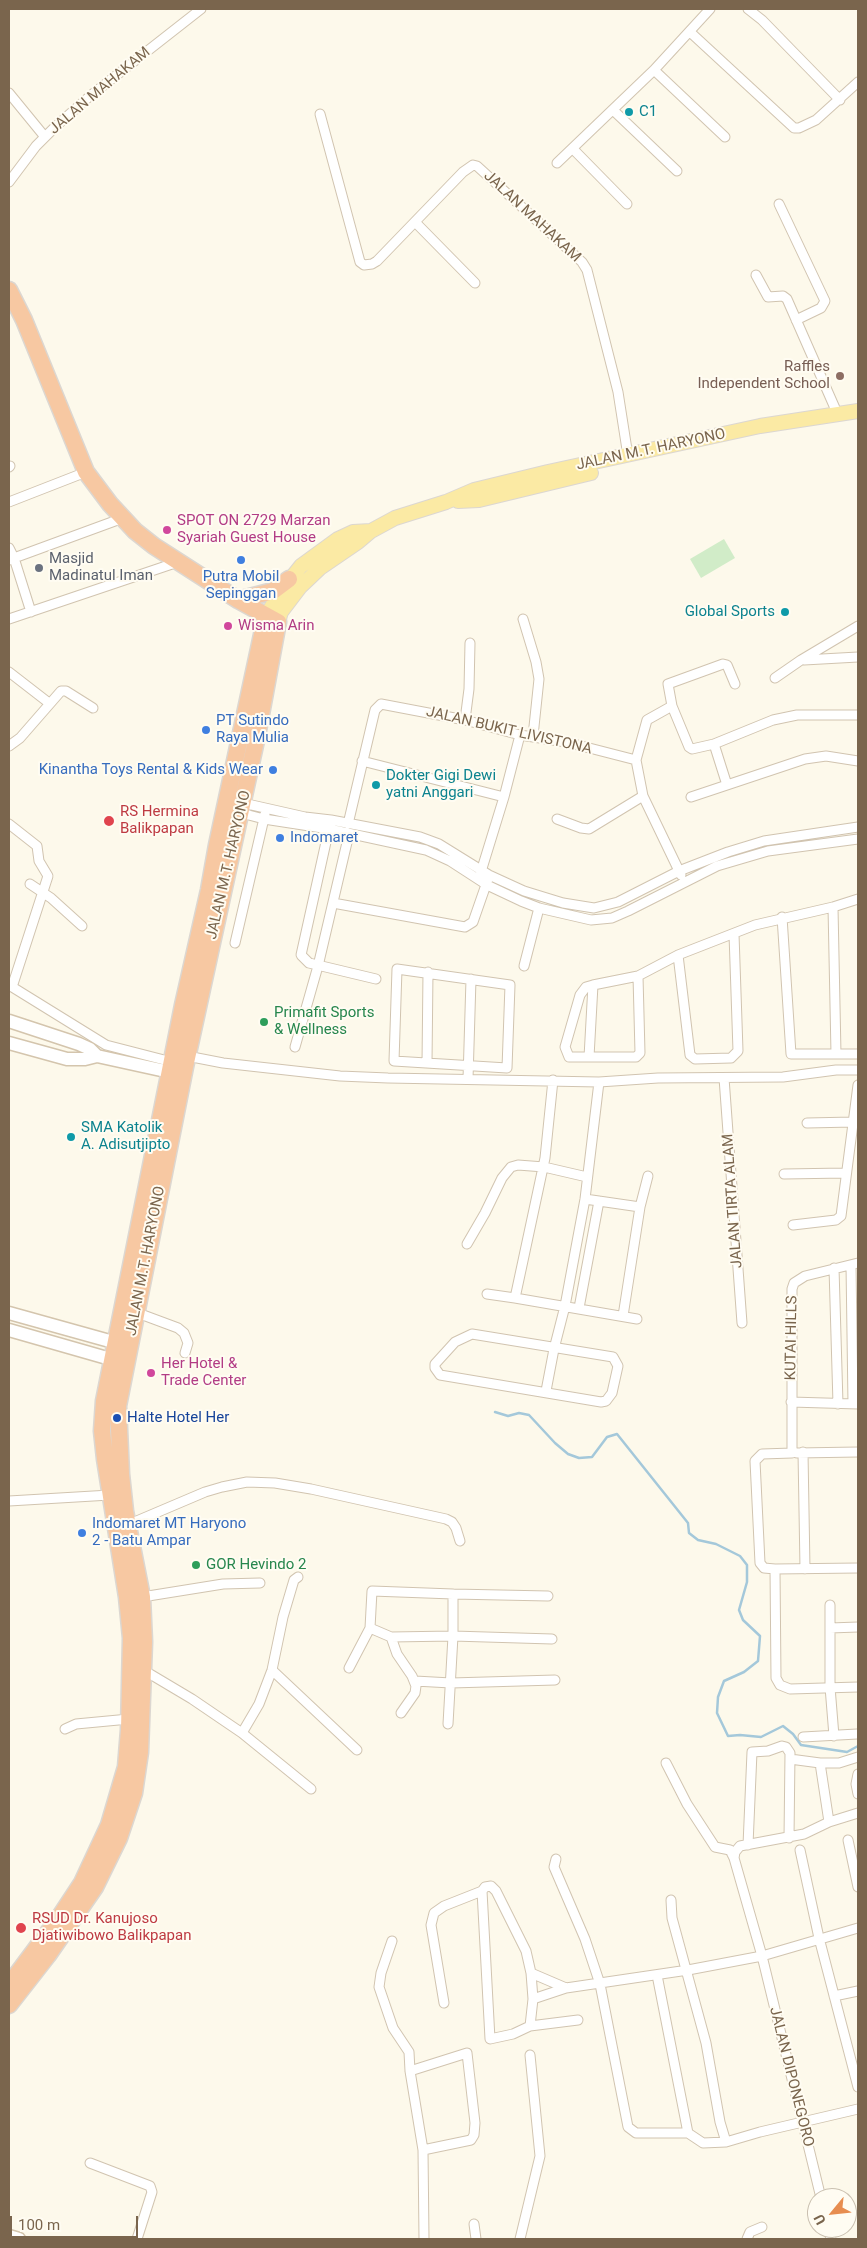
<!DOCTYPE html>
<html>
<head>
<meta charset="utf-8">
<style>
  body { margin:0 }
  #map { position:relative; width:867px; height:2248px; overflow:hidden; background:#fdf9eb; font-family:Roboto,sans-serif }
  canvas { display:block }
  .frame { position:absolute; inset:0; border:10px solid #7a654d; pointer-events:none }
  .north { position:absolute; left:807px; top:2188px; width:50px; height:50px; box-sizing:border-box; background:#fffcf2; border:1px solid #cac0b0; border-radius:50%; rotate:242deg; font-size:14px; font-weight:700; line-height:20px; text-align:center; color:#7a654d }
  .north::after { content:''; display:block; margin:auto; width:18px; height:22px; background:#e78d50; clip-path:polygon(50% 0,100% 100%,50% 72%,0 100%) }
  .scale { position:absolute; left:10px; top:2216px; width:128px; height:22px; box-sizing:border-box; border:2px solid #7a654d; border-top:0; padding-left:6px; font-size:15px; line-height:18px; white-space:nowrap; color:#7a654d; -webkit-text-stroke:4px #fffcf2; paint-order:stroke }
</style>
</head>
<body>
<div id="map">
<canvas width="867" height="2248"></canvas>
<div class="frame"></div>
<div class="north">U</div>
<div class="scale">100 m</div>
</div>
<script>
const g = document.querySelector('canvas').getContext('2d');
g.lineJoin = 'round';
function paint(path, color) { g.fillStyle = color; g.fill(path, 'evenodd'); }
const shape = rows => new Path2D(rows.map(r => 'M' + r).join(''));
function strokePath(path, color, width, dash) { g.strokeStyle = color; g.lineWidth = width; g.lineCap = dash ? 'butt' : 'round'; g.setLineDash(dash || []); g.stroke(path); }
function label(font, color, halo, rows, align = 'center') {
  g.font = font + ' Roboto,sans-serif'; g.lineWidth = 4; g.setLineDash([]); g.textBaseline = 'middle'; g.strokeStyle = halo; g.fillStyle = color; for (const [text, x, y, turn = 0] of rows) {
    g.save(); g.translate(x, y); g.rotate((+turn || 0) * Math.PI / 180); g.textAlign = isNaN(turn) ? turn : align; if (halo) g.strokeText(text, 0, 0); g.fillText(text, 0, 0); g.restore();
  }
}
paint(shape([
  [724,539,735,558,701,578,690,559]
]), '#d1ecc8');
strokePath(shape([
  [495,1412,508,1416,519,1413,529,1415,555,1443,568,1454,579,1458,592,1457,607,1437,617,1434,688,1523,689,1533,698,1540,716,1544,740,1556,747,1565,747,1582,739,1610,743,1620,760,1636,758,1661,744,1672,724,1681,718,1697,717,1713,728,1736,740,1735,761,1737,783,1726,793,1734,801,1745,847,1752,858,1746]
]), '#a4c8da', 2.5);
const street = shape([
  [748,9,762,20,840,100],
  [690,32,794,128,799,128,816,120,858,82],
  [654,70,725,137],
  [9,93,45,137],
  [613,110,677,171],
  [320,114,360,262,364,265,372,264,377,261,463,172,473,165,477,166,582,262,587,270,618,392,628,456],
  [573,149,627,204],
  [557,163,654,70,710,9],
  [9,182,36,146,55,127,90,96,201,9],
  [779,204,825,301,821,308,796,320],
  [416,223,475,283],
  [756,275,768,297,783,296,787,299,838,415],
  [9,467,10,466],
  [9,502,86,472],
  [9,548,14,558,9,560],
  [31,612,14,558,123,518],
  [9,619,178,562],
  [523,619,536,662,539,679,533,736],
  [804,660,858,657],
  [9,672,49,703],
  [775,678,801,660,858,626],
  [735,684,727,665,723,664,668,684,672,706,689,747,692,749,714,744,773,720,797,715,858,715],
  [672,706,647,720,636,760,643,796,681,875],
  [465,720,469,689,470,643],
  [714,744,727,785],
  [9,746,20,738,61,691,66,691,93,708],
  [362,761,504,797],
  [691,797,805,759,826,756,858,761],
  [243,803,305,817,331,820,420,837,439,844,489,875,524,891,563,903,594,908,618,902,679,871,728,852,764,841,858,827],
  [241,813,264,819,329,829,426,850,450,861,487,885,521,901,539,908,591,920,612,918,628,911,717,866,768,851,858,839],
  [557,819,581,828,589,829,643,796],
  [9,824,37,846,39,861,48,876,12,987],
  [330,824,301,955,309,963,376,979],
  [348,824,375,710,381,704,465,720,520,735,566,742,636,760],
  [480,875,504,797,520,735],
  [30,884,51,898,82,926],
  [333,903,465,927,473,922,488,879],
  [833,907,836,1054],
  [782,917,791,1054,858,1054],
  [235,943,265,814],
  [678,955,690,1055,695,1059,731,1058,738,1051,734,934],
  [524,966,539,908],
  [397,969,510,985,507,1068,394,1061,397,969],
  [9,985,106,1045,172,1062],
  [593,985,589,1057,569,1057,565,1047,580,995,586,987,593,985,638,976,678,955,755,925,833,907,858,899],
  [295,1047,318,966,349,834],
  [187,1056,223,1063,340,1076,388,1078,599,1082,658,1078,783,1077,836,1070,858,1070],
  [589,1057,636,1057,640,1053,638,976],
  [427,1063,428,972],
  [724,1078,742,1323],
  [468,1079,471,979],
  [553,1080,545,1158,515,1298,637,1319],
  [807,1123,853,1122],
  [784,1174,845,1173],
  [585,1199,640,1207,623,1316],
  [640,1207,648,1176],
  [793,1225,836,1220,841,1216,858,1085],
  [467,1244,485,1213,502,1178,511,1167,518,1165,544,1167,587,1177],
  [858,1263,805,1276,794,1283,792,1289,792,1453,762,1454,755,1461,760,1563,764,1568,775,1569,776,1678,780,1685,790,1689,858,1687],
  [851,1265,853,1404],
  [834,1268,838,1404],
  [487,1294,515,1298],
  [579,1308,599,1201],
  [135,1312,178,1328,184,1333,188,1343,185,1353],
  [472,1334,613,1357,618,1366,612,1393,606,1401,601,1402,440,1375,435,1368,435,1364,455,1342,472,1334],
  [546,1391,554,1349,565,1306,585,1199,599,1082],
  [791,1402,858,1404],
  [803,1452,805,1569],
  [797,1453,858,1452],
  [9,1501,110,1495],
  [125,1526,205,1492,222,1487,247,1482,275,1483,311,1489,446,1519,452,1522,456,1528,460,1541],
  [775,1569,858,1568],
  [453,1594,548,1596],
  [142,1597,223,1584,260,1583],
  [830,1605,830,1687,834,1736],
  [830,1628,858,1627],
  [391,1637,397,1654,412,1676,416,1686,415,1693,401,1713],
  [349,1668,370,1628],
  [272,1670,357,1750],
  [145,1671,192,1699,242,1733,311,1789],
  [415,1681,451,1683,555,1680],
  [448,1724,453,1636,453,1594,372,1591,370,1628,391,1637,453,1636,552,1639],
  [65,1729,76,1724,129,1719],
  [242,1733,259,1704,272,1670,283,1617,294,1580,298,1577],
  [803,1737,857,1734],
  [790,1759,820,1763],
  [666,1763,687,1804,715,1847,730,1850,734,1858],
  [858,1774,856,1784,858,1794],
  [829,1822,820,1763,839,1763,858,1757],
  [848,1840,858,1887],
  [748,1845,752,1752,768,1751,782,1746,786,1747,790,1753,789,1838],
  [800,1850,819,1938,858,2087],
  [556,1859,554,1867,585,1939,600,1984,628,2127,636,2133,688,2133,703,2143,726,2142],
  [671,1900,672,1918,706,2043,720,2122,726,2142,760,2132,858,2109],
  [392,1941,381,1973,379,1987,393,2028,409,2052,410,2071,423,2150,424,2239],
  [531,1973,566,1988],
  [657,1975,688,2133],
  [834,1996,858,1991],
  [533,1999,531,1973,526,1951,496,1891,491,1886,485,1887,482,1891,490,2039,513,2034,530,2026,533,1999,566,1988,688,1970,762,1956,858,1928],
  [444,2003,431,1925,434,1913,444,1906,482,1891],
  [530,2026,578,2020],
  [410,2071,467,2053,475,2123,474,2135,471,2140,423,2150],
  [90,2163,150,2186,152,2192,137,2239],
  [821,2198,762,1956,734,1858,735,1852,740,1846,804,1834,829,1822,858,1813],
  [474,2224,476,2239],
  [828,2228,831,2239],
  [520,2239,540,2156,530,2055],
  [747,2239,750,2232,762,2227]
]);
const secondary = shape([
  [9,1021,79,1044,90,1049,97,1056],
  [9,1043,67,1059,85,1059,97,1056,170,1072],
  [9,1313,124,1345],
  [9,1330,121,1362],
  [9,2236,19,2239]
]);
const primary = shape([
  [458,501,479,500,591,473],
  [266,616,281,591,301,566,338,539,353,532,371,531],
  [278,622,281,612,300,587,320,568,358,542,371,531,395,518,446,502,474,490,548,472,760,426,858,411]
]);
const highway = shape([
  [9,290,24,320,86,472,110,504,135,531,154,546,238,600,278,622,257,736,185,1067,118,1406,121,1474,125,1511,142,1597,144,1642,140,1752,134,1793,119,1838,95,1887,48,1955,9,2005],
  [238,600,273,591,289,579],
  [9,1985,59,1918,82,1883,109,1825,126,1767,129,1730,131,1638,127,1597,105,1459,102,1431,104,1401,183,1005,209,890,217,845,266,616]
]);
strokePath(street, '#d1c4b0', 11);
strokePath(secondary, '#d4c5ad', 15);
strokePath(primary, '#dcd7d1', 16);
strokePath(highway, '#dcd7d1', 19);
strokePath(street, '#fff', 9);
strokePath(secondary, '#fff', 12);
strokePath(primary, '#fbeaa4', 14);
strokePath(highway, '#f7c8a2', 16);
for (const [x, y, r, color] of [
  [629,112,5,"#0f9aa8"],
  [840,376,5,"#8d6e63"],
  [167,530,5,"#d1479c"],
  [241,560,5,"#3f7fe0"],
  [39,568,5,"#6b7280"],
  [785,612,5,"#0f9aa8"],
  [228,626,5,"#d1479c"],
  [206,730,5,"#3f7fe0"],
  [273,770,5,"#3f7fe0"],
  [376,785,5,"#0f9aa8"],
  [109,821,6,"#e0444e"],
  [280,838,5,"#3f7fe0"],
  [264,1022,5,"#2e9e5b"],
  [71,1137,5,"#0f9aa8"],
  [151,1373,5,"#d1479c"],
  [117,1418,5,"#1a4fb4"],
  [82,1533,5,"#3f7fe0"],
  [196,1565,5,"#2e9e5b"],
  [21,1928,6,"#e0444e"]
]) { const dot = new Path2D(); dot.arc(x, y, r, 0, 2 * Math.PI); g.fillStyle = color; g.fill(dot); strokePath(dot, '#fffcf2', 2); }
label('15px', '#7a654d', '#fffcf2', [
  ["JALAN MAHAKAM",100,91,-40],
  ["JALAN MAHAKAM",532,217,43],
  ["JALAN M.T. HARYONO",651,450,-12],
  ["JALAN BUKIT LIVISTONA",509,731,13],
  ["JALAN M.T. HARYONO",229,865,-77],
  ["JALAN TIRTA ALAM",733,1201,-94],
  ["JALAN M.T. HARYONO",146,1261,-79],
  ["KUTAI HILLS",792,1338,-89],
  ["JALAN DIPONEGORO",791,2077,76]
]);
label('15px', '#0d838f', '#fffcf2', [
  ["C1",639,112],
  ["Global Sports",775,612,"right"],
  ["Dokter Gigi Dewi",386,776],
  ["yatni Anggari",386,793],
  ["SMA Katolik",81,1128],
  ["A. Adisutjipto",81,1145]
], 'left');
label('15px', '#785e54', '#fffcf2', [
  ["Raffles",830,367],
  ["Independent School",830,384]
], 'right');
label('15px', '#b23c85', '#fffcf2', [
  ["SPOT ON 2729 Marzan",177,521],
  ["Syariah Guest House",177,538],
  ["Wisma Arin",238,626],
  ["Her Hotel &",161,1364],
  ["Trade Center",161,1381]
], 'left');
label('15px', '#5b616d', '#fffcf2', [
  ["Masjid",49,559],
  ["Madinatul Iman",49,576]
], 'left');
label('15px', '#366cbe', '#fffcf2', [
  ["Putra Mobil",241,577,"center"],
  ["Sepinggan",241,594,"center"],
  ["PT Sutindo",216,721],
  ["Raya Mulia",216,738],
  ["Kinantha Toys Rental & Kids Wear",263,770,"right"],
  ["Indomaret",290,838],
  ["Indomaret MT Haryono",92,1524],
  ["2 - Batu Ampar",92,1541]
], 'left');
label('15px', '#be3a42', '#fffcf2', [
  ["RS Hermina",120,812],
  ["Balikpapan",120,829],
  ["RSUD Dr. Kanujoso",32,1919],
  ["Djatiwibowo Balikpapan",32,1936]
], 'left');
label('15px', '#27864d', '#fffcf2', [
  ["Primafit Sports",274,1013],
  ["& Wellness",274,1030],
  ["GOR Hevindo 2",206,1565]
], 'left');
label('15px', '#164399', '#fffcf2', [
  ["Halte Hotel Her",127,1418]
], 'left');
</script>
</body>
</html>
